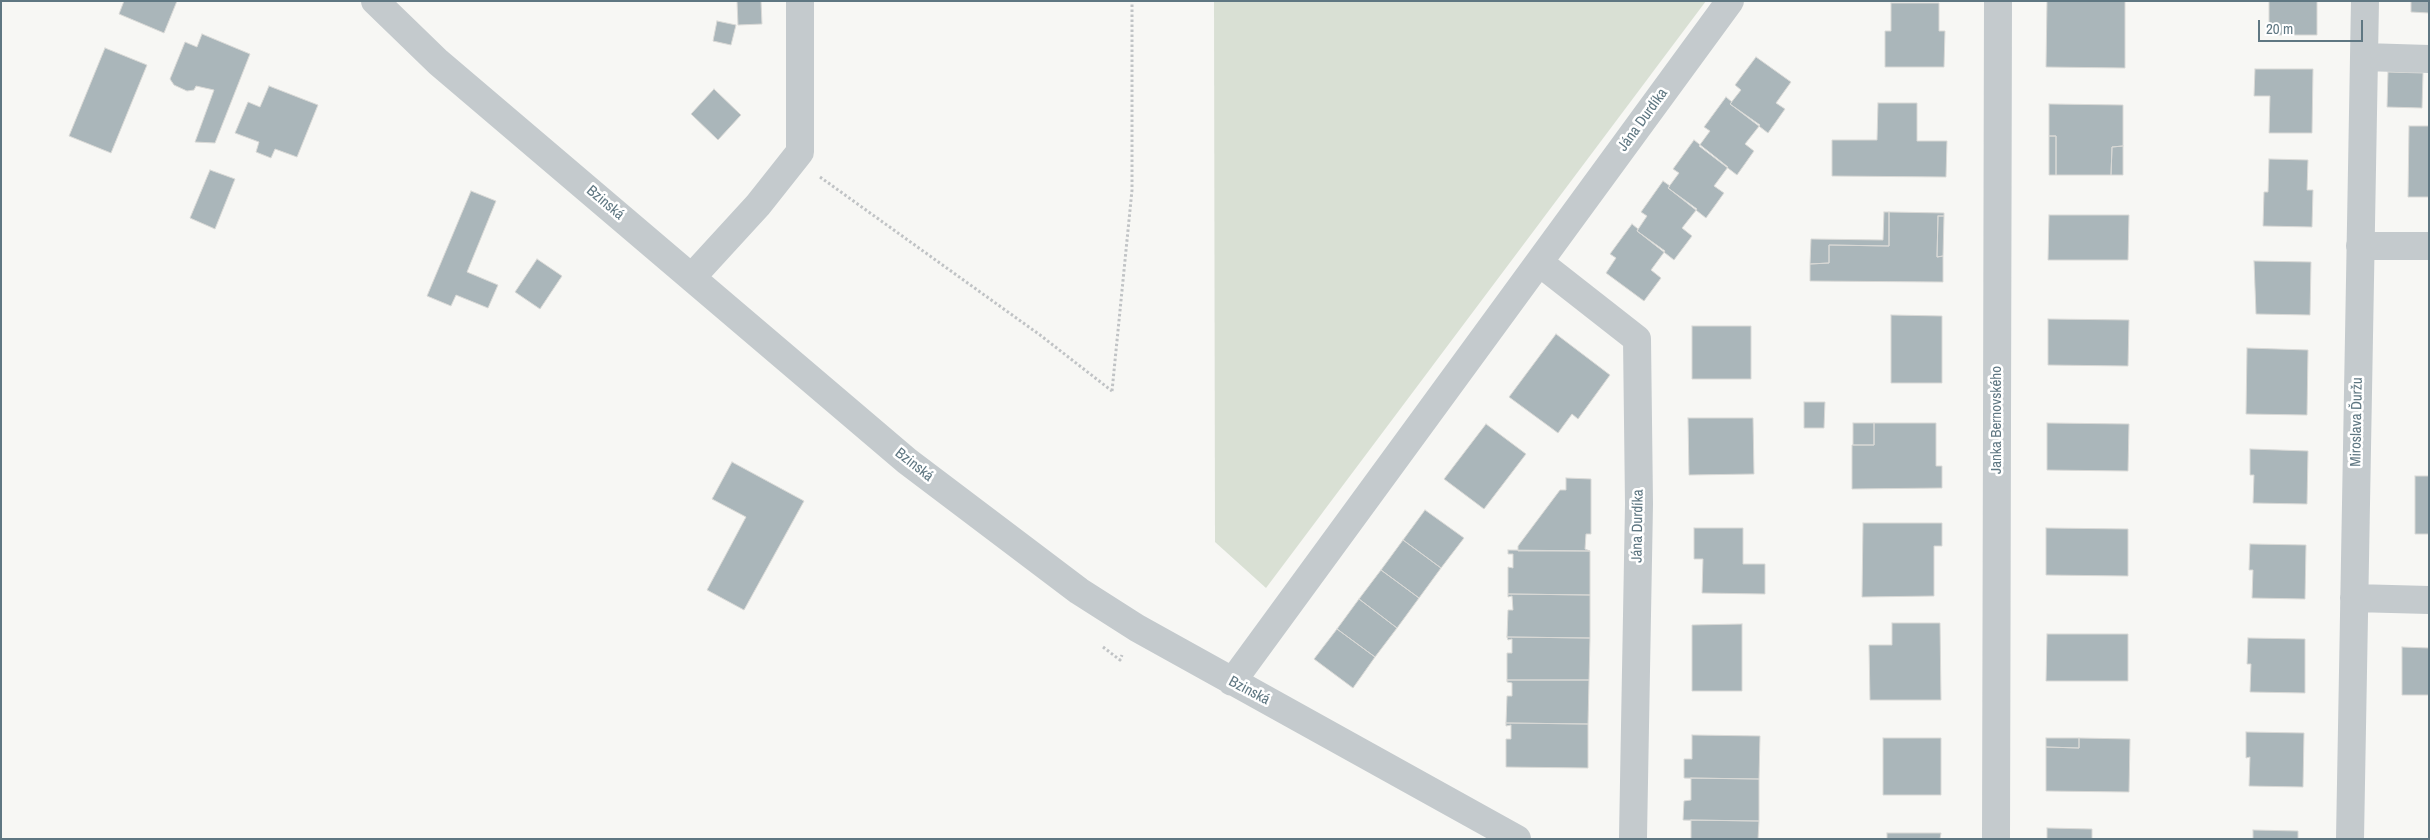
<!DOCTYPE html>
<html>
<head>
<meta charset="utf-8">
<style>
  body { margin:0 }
  #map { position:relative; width:2430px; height:840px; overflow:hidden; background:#f7f7f4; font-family:"Archivo Narrow",sans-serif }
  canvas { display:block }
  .frame { position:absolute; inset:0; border:2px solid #5f7782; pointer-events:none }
  .scale { position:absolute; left:2258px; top:20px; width:105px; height:22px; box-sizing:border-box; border:2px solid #5f7782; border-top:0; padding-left:6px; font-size:15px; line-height:18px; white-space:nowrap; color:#5f7782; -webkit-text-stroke:4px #fff; paint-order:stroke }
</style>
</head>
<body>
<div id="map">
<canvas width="2430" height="840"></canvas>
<div class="frame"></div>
<div class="scale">20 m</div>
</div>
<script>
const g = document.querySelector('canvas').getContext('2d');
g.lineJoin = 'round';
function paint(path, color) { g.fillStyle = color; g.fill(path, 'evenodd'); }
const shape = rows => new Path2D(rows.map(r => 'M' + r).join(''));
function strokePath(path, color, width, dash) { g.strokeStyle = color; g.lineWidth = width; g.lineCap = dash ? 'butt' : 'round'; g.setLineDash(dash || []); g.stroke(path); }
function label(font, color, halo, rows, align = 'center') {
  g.font = font + ' "Archivo Narrow",sans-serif'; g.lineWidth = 5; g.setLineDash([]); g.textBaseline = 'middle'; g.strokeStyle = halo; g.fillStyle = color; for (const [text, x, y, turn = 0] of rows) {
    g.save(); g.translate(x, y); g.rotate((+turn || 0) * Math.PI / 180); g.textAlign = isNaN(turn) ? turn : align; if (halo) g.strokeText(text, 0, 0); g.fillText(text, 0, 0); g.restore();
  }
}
paint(shape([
  [1214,1,1706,1,1266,588,1215,542]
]), '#d9e0d4');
const building = shape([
  [124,1,177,1,164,33,119,14,124,1],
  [737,1,761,1,762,24,738,25,737,1],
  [2047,1,2125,1,2125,68,2046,67,2047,1],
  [2269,1,2317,1,2317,35,2269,35,2269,1],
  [2411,1,2429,1,2429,13,2411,12,2411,1],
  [1891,3,1939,3,1939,31,1945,31,1944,67,1885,67,1885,31,1891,31,1891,3],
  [717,21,736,25,731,45,713,41,717,21],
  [202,34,250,54,215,143,195,142,214,90,196,86,194,90,187,91,174,85,170,79,185,42,197,47,202,34],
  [105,48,147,65,111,153,69,136,105,48],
  [1756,57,1791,82,1776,103,1785,109,1768,133,1730,104,1741,90,1735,85,1756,57],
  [2255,69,2313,69,2312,133,2269,133,2270,96,2254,96,2255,69],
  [2388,72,2423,73,2422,108,2387,107,2388,72],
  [269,86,318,105,297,157,275,149,271,158,256,152,259,142,235,133,248,102,260,107,269,86],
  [714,89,741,115,718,140,691,114,714,89],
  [1726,97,1732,102,1730,104,1760,125,1745,144,1754,151,1737,175,1699,146,1710,131,1704,127,1726,97],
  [1878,103,1917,103,1917,141,1947,141,1946,177,1832,176,1832,140,1877,140,1878,103],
  [2049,104,2123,105,2123,146,2112,147,2111,175,2056,175,2056,136,2049,136,2049,104],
  [2409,126,2429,126,2429,197,2408,197,2409,126],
  [2049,136,2056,136,2056,175,2049,175,2049,136],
  [1694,140,1728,167,1714,186,1724,193,1706,218,1668,188,1679,173,1673,169,1694,140],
  [2123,146,2123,175,2111,175,2112,147,2123,146],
  [2269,159,2308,160,2307,190,2313,190,2312,227,2263,226,2264,192,2268,192,2269,159],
  [210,170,235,179,215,229,190,218,210,170],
  [1663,181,1670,186,1668,188,1697,209,1682,228,1692,236,1674,260,1637,231,1647,216,1641,212,1663,181],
  [471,191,496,201,467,272,498,285,488,308,456,295,451,306,427,296,471,191],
  [1884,212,1889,212,1889,246,1829,245,1829,263,1810,264,1811,239,1883,240,1884,212],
  [1889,212,1944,213,1944,216,1938,216,1937,257,1943,256,1943,282,1810,281,1810,264,1829,263,1829,245,1889,246,1889,212],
  [2049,215,2129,215,2128,260,2048,260,2049,215],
  [1938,216,1944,216,1943,256,1937,257,1938,216],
  [1632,224,1638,229,1637,231,1665,251,1651,270,1661,278,1644,301,1606,273,1616,258,1610,254,1632,224],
  [537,259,562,276,540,309,515,292,537,259],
  [2254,261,2311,262,2310,315,2256,314,2254,261],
  [1891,315,1942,316,1942,383,1891,383,1891,315],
  [2048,319,2129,320,2128,366,2048,365,2048,319],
  [1692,326,1751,326,1751,379,1692,379,1692,326],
  [1556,334,1610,375,1578,419,1572,414,1558,433,1509,397,1556,334],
  [2247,348,2308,350,2307,415,2246,414,2247,348],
  [1804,402,1825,402,1824,428,1804,428,1804,402],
  [1688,418,1753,418,1754,474,1689,475,1688,418],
  [1853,423,1874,423,1874,445,1853,445,1853,423],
  [1874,423,1936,423,1936,466,1942,466,1942,488,1852,489,1852,445,1874,445,1874,423],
  [2047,423,2129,424,2128,471,2047,470,2047,423],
  [1486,424,1526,454,1484,509,1444,479,1486,424],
  [2250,449,2308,451,2307,504,2253,503,2254,475,2250,475,2250,449],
  [732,462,804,501,744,610,707,590,746,517,712,499,732,462],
  [2415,476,2429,476,2429,534,2415,534,2415,476],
  [1566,478,1591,479,1591,534,1586,534,1585,549,1590,551,1518,551,1518,546,1560,490,1566,490,1566,478],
  [1425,510,1464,538,1441,568,1403,540,1425,510],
  [1863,523,1942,523,1942,546,1934,546,1934,596,1862,597,1863,523],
  [1694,528,1743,528,1743,564,1765,564,1765,594,1702,593,1703,559,1694,559,1694,528],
  [2046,528,2128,529,2128,576,2046,575,2046,528],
  [1403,540,1441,568,1419,598,1381,570,1403,540],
  [2250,544,2306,545,2305,599,2252,598,2253,570,2249,570,2250,544],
  [1508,550,1590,551,1590,595,1508,594,1508,567,1513,568,1513,554,1508,554,1508,550],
  [1381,570,1419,598,1397,628,1359,599,1381,570],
  [1508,594,1590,595,1590,638,1507,637,1508,610,1513,610,1512,596,1508,597,1508,594],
  [1359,599,1397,628,1375,657,1337,629,1359,599],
  [1892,623,1940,623,1941,700,1870,700,1869,645,1892,645,1892,623],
  [1742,624,1742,691,1692,691,1692,625,1742,624],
  [1337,629,1375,657,1353,688,1314,659,1337,629],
  [2047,634,2128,634,2128,681,2046,681,2047,634],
  [1507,637,1590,638,1589,680,1507,680,1507,653,1512,653,1512,639,1508,640,1507,637],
  [2248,638,2305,639,2305,693,2250,692,2251,664,2247,664,2248,638],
  [2402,647,2429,648,2429,695,2402,695,2402,647],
  [1507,680,1589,680,1588,724,1506,723,1507,696,1512,696,1512,683,1507,682,1507,680],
  [1506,723,1588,724,1588,768,1506,767,1506,739,1511,739,1511,725,1506,726,1506,723],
  [2246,732,2304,733,2303,787,2249,786,2250,757,2246,758,2246,732],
  [1692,735,1760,736,1759,779,1684,778,1684,759,1692,759,1692,735],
  [1883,738,1941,738,1941,795,1883,795,1883,738],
  [2046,738,2079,738,2079,748,2046,747,2046,738],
  [2079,738,2130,739,2129,792,2046,791,2046,747,2079,748,2079,738],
  [1691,778,1759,779,1759,821,1683,820,1684,801,1691,800,1691,778],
  [1691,820,1759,821,1758,839,1691,839,1691,820],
  [2047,828,2092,829,2092,839,2047,839,2047,828],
  [2253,830,2298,831,2298,839,2253,839,2253,830],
  [1887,833,1941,833,1940,839,1887,839,1887,833]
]);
paint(building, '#aab6ba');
strokePath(building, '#d9d9d6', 1);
strokePath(shape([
  [820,177,1040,335,1112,391],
  [1112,391,1132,190,1132,1],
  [1103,647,1120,660,1122,655]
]), '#c0c3c5', 3, [2.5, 2.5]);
strokePath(shape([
  [375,1,438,62,907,461,1079,591,1137,628,1517,839],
  [2364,57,2429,59],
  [2360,246,2429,246],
  [1540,263,1637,339,1639,504,1633,837],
  [692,277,758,205,800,152,800,1],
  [2354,598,2429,600],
  [1232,682,1730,1],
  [1996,839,1998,1],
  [2350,839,2365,1]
]), '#c4cacd', 28);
label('15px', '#5f7782', '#fff', [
  ["Jána Durdíka",1643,120,-54],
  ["Bzinská",605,203,40],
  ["Janka Bernovského",1997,420,-90],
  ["Miroslava Ďuržu",2357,422,-89],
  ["Bzinská",914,465,38],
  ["Jána Durdíka",1638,526,-89],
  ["Bzinská",1249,691,28]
]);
</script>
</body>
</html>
